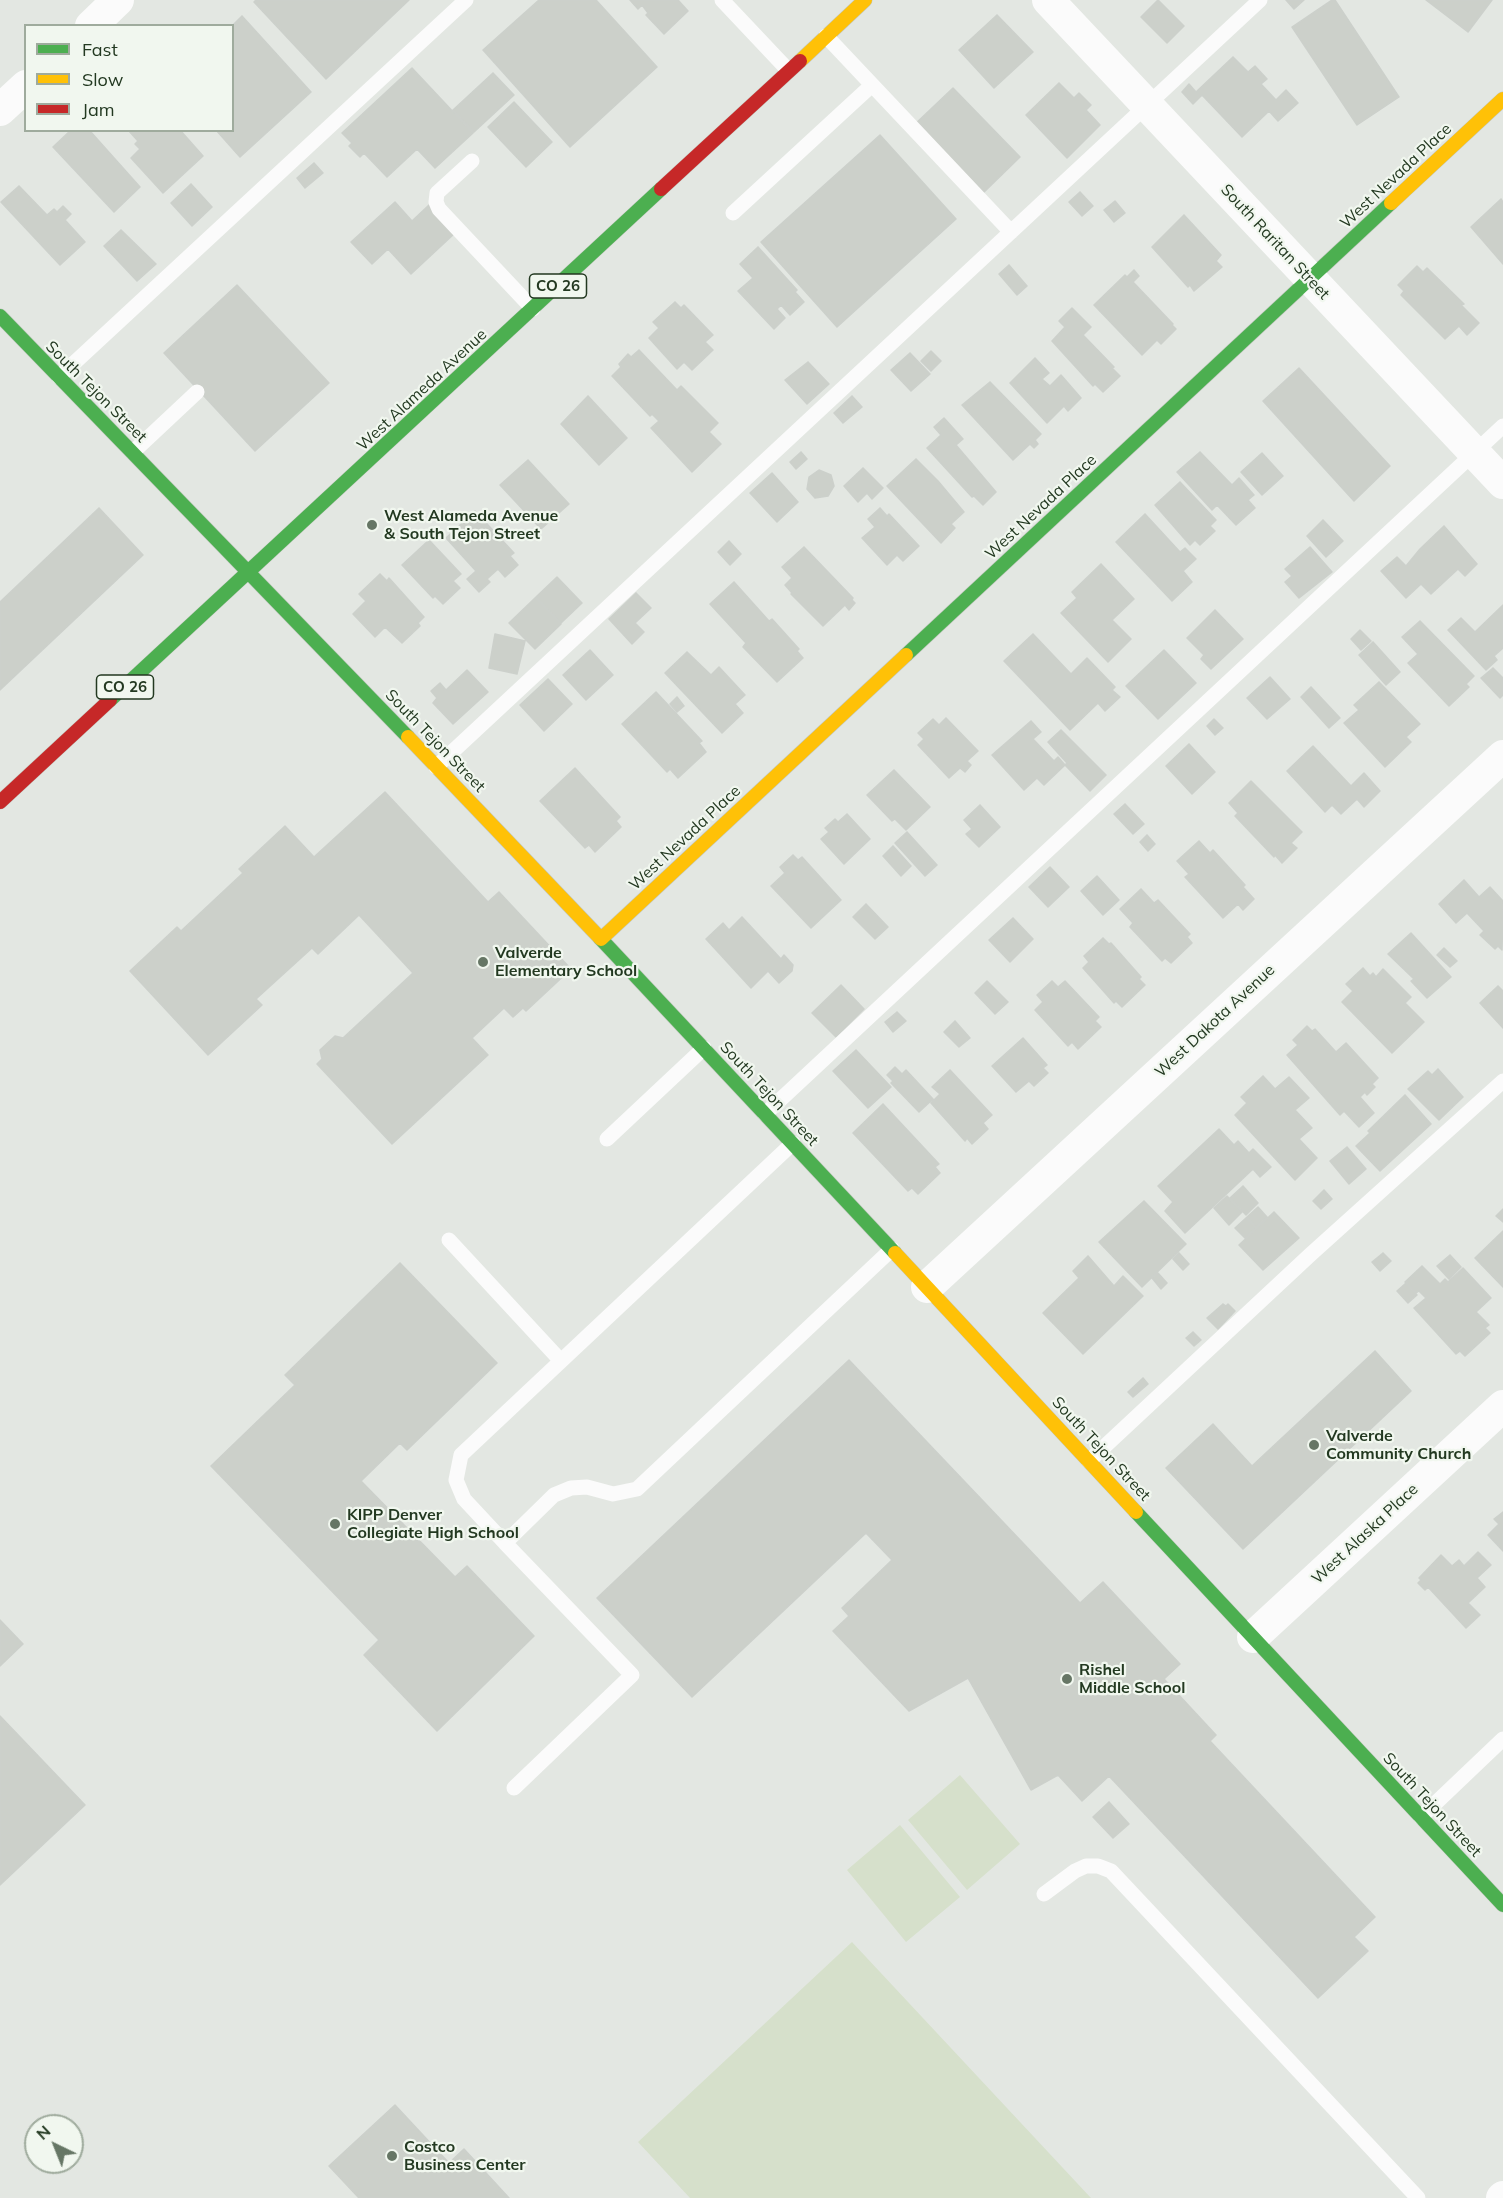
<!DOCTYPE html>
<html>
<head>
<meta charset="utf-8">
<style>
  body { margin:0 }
  #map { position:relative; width:1503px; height:2198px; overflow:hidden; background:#e3e7e2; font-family:Mulish,sans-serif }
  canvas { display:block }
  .legend { position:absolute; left:24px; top:24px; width:210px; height:108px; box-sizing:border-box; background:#f1f7ef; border:2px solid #9fab9d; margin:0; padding:8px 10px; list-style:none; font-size:18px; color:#233921 }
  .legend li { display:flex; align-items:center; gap:12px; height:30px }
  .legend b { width:30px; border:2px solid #9fab9d }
  .north { position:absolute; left:24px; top:2114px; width:60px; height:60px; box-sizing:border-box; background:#f1f7ef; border:2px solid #9fab9d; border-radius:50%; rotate:317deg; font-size:16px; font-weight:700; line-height:24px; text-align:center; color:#233921 }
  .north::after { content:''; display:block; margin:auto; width:21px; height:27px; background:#667665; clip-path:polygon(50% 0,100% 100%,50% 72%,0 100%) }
</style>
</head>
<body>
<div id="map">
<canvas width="1503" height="2198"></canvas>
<ul class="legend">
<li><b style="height:8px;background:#4caf50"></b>Fast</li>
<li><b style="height:8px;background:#ffc107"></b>Slow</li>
<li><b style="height:8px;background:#c62828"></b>Jam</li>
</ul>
<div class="north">N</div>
</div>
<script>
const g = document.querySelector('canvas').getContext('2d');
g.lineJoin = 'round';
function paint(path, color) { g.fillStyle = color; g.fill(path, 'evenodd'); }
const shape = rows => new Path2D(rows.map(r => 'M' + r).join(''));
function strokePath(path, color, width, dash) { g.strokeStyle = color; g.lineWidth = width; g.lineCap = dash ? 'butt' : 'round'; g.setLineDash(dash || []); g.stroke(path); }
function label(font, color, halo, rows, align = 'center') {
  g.font = font + ' Mulish,sans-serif'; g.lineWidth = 4.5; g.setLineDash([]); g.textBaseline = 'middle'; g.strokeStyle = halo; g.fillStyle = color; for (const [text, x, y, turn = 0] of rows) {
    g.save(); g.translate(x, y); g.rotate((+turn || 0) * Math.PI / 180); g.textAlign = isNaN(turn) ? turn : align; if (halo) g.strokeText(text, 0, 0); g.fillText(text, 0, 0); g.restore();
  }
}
paint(shape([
  [960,1775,1020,1844,967,1890,908,1820],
  [900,1825,960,1897,906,1942,847,1870],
  [852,1942,1091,2198,690,2198,638,2142]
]), '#d6e0cb');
const building = shape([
  [256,0,409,0,326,79,254,2,256,0],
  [539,0,596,0,657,67,570,147,483,50,539,0],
  [630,0,678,0,688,11,664,34,646,15,648,13,642,5,638,9,630,0],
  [1158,0,1184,26,1167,43,1141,17,1158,0],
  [1286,0,1304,0,1294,9,1286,0],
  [1332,0,1335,0,1399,97,1357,125,1292,27,1332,0],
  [1426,0,1492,0,1468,32,1426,0],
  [997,15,1033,52,994,88,959,50,997,15],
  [242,16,311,92,240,157,216,130,232,130,232,26,242,16],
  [1233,57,1248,72,1255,66,1267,79,1261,84,1276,100,1286,90,1298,103,1278,121,1269,111,1242,137,1202,95,1193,104,1182,92,1189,84,1196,92,1233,57],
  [412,68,473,133,435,168,417,149,387,177,364,153,360,157,349,146,352,143,342,133,412,68],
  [493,73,514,95,474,132,453,110,493,73],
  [1059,83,1074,98,1079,93,1091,105,1086,110,1100,125,1067,158,1026,115,1059,83],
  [953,88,1020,157,980,196,913,126,953,88],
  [514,102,552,142,526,167,488,127,514,102],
  [71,130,90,131,140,187,114,212,53,147,71,130],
  [128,130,180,130,203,156,163,193,131,158,140,149,135,144,138,141,128,130],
  [880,135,956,219,837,327,761,242,880,135],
  [314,163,323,173,305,188,297,178,314,163],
  [191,184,212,207,192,226,171,203,191,184],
  [19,186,47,215,54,209,57,212,63,206,71,214,65,220,85,242,60,265,1,202,19,186],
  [1080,192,1093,206,1082,216,1069,202,1080,192],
  [1501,199,1503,202,1503,264,1471,227,1501,199],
  [1115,201,1125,213,1114,222,1104,210,1115,201],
  [395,202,412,221,429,205,455,233,411,274,388,249,372,264,351,242,395,202],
  [1184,215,1221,255,1216,261,1222,267,1194,291,1190,285,1188,287,1152,247,1184,215],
  [121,230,156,264,137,281,104,246,121,230],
  [758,247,797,290,795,292,804,302,790,315,781,305,777,309,785,318,774,329,738,291,753,278,740,264,758,247],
  [1009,265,1027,286,1017,295,999,274,1009,265],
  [1417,266,1423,272,1427,268,1464,304,1461,305,1479,323,1467,335,1459,326,1445,339,1401,295,1404,291,1398,285,1417,266],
  [1134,270,1139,276,1133,282,1173,324,1172,325,1176,329,1161,344,1157,340,1142,355,1094,305,1125,275,1127,277,1134,270],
  [237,285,329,383,255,451,164,353,237,285],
  [675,302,681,308,684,305,713,335,705,342,713,350,692,370,684,362,677,369,649,338,659,328,653,322,675,302],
  [1072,308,1091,327,1083,335,1114,367,1112,368,1120,376,1103,392,1095,384,1093,386,1052,341,1065,327,1059,321,1072,308],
  [639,350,677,390,681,386,718,423,709,432,721,444,692,472,651,428,659,421,652,414,650,416,612,376,621,367,619,364,628,354,631,357,639,350],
  [931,351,941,361,931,371,921,361,931,351],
  [910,353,930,374,911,391,891,370,910,353],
  [1035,358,1049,373,1042,379,1050,386,1061,375,1081,398,1068,411,1064,406,1047,423,1010,383,1035,358],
  [808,362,829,384,807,404,785,380,808,362],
  [1299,368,1390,466,1354,501,1263,401,1299,368],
  [990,382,1041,434,1035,440,1038,444,1034,448,1030,444,1013,460,962,405,990,382],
  [588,396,627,438,599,465,561,424,588,396],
  [852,396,862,407,843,423,834,413,852,396],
  [944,418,963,439,956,445,996,492,983,505,974,496,972,497,927,448,941,435,934,427,944,418],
  [801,452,807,459,796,469,790,462,801,452],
  [1200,452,1232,485,1239,478,1254,495,1248,500,1255,508,1236,525,1217,505,1212,510,1177,472,1200,452],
  [1262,453,1283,476,1262,495,1241,472,1262,453],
  [916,459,938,481,964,512,951,524,955,528,941,543,887,486,916,459],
  [528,460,569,504,541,529,500,485,528,460],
  [863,468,883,488,872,499,867,493,858,502,844,486,863,468],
  [819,470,831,475,834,486,828,496,815,498,807,489,809,477,819,470],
  [772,473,798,502,777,522,750,493,772,473],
  [1180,482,1216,520,1210,526,1215,531,1200,545,1195,540,1190,545,1155,505,1180,482],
  [99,508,143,555,0,690,0,602,99,508],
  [880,508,887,516,889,514,919,546,903,561,897,555,887,565,862,538,875,527,868,519,880,508],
  [475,511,514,553,510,556,518,565,505,577,498,569,487,579,490,582,479,592,467,579,476,571,446,538,475,511],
  [1145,514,1180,552,1185,548,1196,559,1183,571,1192,582,1172,601,1116,542,1145,514],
  [1323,520,1343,541,1326,557,1307,536,1323,520],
  [1444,526,1477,564,1465,576,1458,569,1431,594,1421,584,1406,598,1381,571,1397,557,1406,566,1420,549,1444,526],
  [429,540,461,574,453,581,460,588,443,604,435,596,433,598,402,565,429,540],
  [729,541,741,554,730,565,718,552,729,541],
  [804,547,853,598,852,600,855,603,849,610,845,605,823,626,791,594,792,593,785,585,792,578,782,567,804,547],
  [1310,547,1332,572,1299,598,1285,582,1292,576,1285,569,1310,547],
  [1101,564,1134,599,1112,620,1131,639,1108,662,1061,613,1077,598,1072,592,1101,564],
  [380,574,387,581,389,578,424,617,418,623,420,626,402,643,385,627,375,637,353,614,366,601,359,594,380,574],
  [557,577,582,603,561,623,536,597,557,577],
  [734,582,769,621,772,619,799,649,797,651,803,658,777,682,743,647,746,643,710,604,734,582],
  [636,593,651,608,635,623,644,632,632,644,609,619,636,593],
  [535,598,561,624,535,649,509,623,535,598],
  [1503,605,1503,648,1494,656,1497,660,1486,670,1448,630,1461,618,1475,632,1503,605],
  [1215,610,1243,639,1211,669,1201,659,1204,655,1187,638,1215,610],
  [1420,621,1474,676,1466,684,1469,687,1449,706,1408,663,1418,654,1402,637,1420,621],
  [1360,630,1371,641,1361,650,1351,639,1360,630],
  [495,634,525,641,517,674,489,668,495,634],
  [1033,634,1071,674,1087,658,1115,687,1112,690,1120,697,1105,711,1098,703,1070,730,1004,661,1033,634],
  [1373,642,1400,672,1386,685,1359,655,1373,642],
  [590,650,613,675,586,700,563,675,590,650],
  [1164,650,1196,683,1158,719,1126,686,1164,650],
  [687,652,711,675,719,667,745,695,735,704,743,713,722,733,665,673,687,652],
  [1493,668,1503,678,1503,695,1500,698,1481,678,1493,668],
  [467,670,488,692,453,724,433,703,437,698,431,691,440,683,446,690,467,670],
  [1270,677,1290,699,1267,719,1247,698,1270,677],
  [548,679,572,704,544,731,520,705,548,679],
  [1379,682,1420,724,1406,737,1411,742,1385,767,1344,723,1359,710,1354,705,1379,682],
  [1311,687,1340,718,1329,728,1301,697,1311,687],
  [656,692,702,741,699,743,706,752,678,778,670,769,667,772,622,724,656,692],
  [677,697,684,706,677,712,670,704,677,697],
  [946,718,978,751,967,761,971,765,965,772,960,768,949,778,918,745,924,739,918,733,933,719,939,725,946,718],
  [1214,719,1223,728,1215,735,1207,726,1214,719],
  [1031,721,1041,732,1033,739,1054,761,1058,757,1065,765,1044,785,1037,778,1024,790,992,755,1031,721],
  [1061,730,1106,775,1090,791,1065,765,1067,763,1048,742,1061,730],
  [1189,744,1215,772,1192,794,1166,766,1189,744],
  [1313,746,1351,786,1364,773,1380,791,1364,807,1357,799,1341,814,1332,805,1325,812,1287,771,1313,746],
  [575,768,620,817,616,821,621,827,595,852,589,845,585,848,540,801,575,768],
  [894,770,930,807,906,830,895,819,892,821,867,795,894,770],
  [1251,781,1302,832,1291,843,1297,848,1282,863,1275,855,1274,857,1235,816,1238,813,1229,803,1251,781],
  [385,792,488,902,499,892,571,969,526,1011,523,1008,513,1017,504,1008,472,1038,488,1055,392,1144,317,1064,322,1059,320,1050,335,1036,343,1038,413,973,359,915,318,954,312,948,256,999,262,1005,208,1055,130,971,177,927,181,931,243,873,239,869,285,826,314,857,385,792],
  [1125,804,1144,824,1133,834,1114,814,1125,804],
  [980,805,1000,827,979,847,966,834,972,829,964,820,980,805],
  [847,814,870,839,844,864,821,839,829,832,825,828,835,819,838,822,847,814],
  [907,832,937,865,925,876,895,843,907,832],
  [1147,835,1155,844,1148,851,1140,842,1147,835],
  [1199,841,1210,853,1213,850,1245,885,1243,887,1254,899,1243,910,1238,904,1223,918,1185,877,1189,874,1177,861,1199,841],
  [893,846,911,866,901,876,883,856,893,846],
  [793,855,798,860,802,857,841,900,811,928,771,886,785,873,780,867,793,855],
  [1050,867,1069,887,1048,907,1029,887,1050,867],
  [1097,876,1119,900,1103,915,1081,891,1097,876],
  [1464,880,1479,897,1490,887,1503,901,1502,950,1498,946,1495,949,1480,935,1484,931,1467,913,1456,923,1439,904,1464,880],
  [1141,889,1154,903,1158,900,1190,934,1187,937,1192,943,1171,963,1165,958,1162,961,1130,927,1133,923,1120,909,1141,889],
  [866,904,888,927,875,939,853,917,866,904],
  [742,917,781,959,784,955,793,965,792,971,779,983,768,971,751,988,706,939,723,923,729,930,742,917],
  [1013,918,1033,939,1010,962,989,940,1013,918],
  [1411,933,1451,977,1427,998,1411,981,1414,979,1388,954,1411,933],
  [1103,938,1109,944,1111,943,1141,977,1139,979,1145,985,1122,1007,1116,1001,1114,1003,1083,968,1089,962,1084,956,1103,938],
  [1444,948,1457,961,1450,967,1437,955,1444,948],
  [1363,968,1370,976,1373,973,1376,977,1383,969,1411,997,1405,1003,1424,1022,1392,1053,1342,1002,1353,991,1346,984,1363,968],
  [987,981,1008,1002,995,1014,975,993,987,981],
  [1052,981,1058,987,1065,981,1099,1017,1095,1021,1101,1027,1078,1049,1072,1042,1068,1046,1035,1010,1043,1002,1037,995,1052,981],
  [841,985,864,1009,836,1037,812,1013,841,985],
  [1498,986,1503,991,1503,1028,1480,1003,1498,986],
  [897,1012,906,1021,893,1032,885,1022,897,1012],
  [955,1021,970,1038,959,1047,944,1032,955,1021],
  [1307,1026,1312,1031,1315,1029,1336,1052,1346,1043,1378,1078,1372,1084,1375,1087,1367,1095,1365,1092,1360,1097,1374,1113,1359,1127,1344,1111,1340,1115,1287,1055,1298,1045,1293,1040,1307,1026],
  [1023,1038,1047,1065,1043,1068,1048,1073,1034,1086,1029,1081,1016,1092,992,1066,1023,1038],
  [856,1050,891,1087,868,1108,833,1071,856,1050],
  [895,1067,902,1074,906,1070,933,1099,919,1112,891,1083,893,1081,887,1075,895,1067],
  [1438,1069,1463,1097,1439,1120,1408,1089,1428,1071,1432,1075,1438,1069],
  [950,1070,992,1115,983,1123,988,1129,972,1144,967,1138,965,1141,931,1103,940,1094,932,1087,950,1070],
  [1263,1076,1275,1089,1289,1077,1309,1098,1295,1110,1312,1128,1299,1139,1317,1158,1295,1180,1235,1115,1247,1103,1241,1097,1263,1076],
  [1405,1095,1431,1124,1380,1171,1356,1146,1370,1133,1368,1131,1405,1095],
  [883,1104,939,1164,935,1167,940,1173,918,1194,912,1188,908,1191,853,1133,883,1104],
  [1219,1129,1234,1145,1238,1141,1249,1153,1253,1149,1271,1167,1260,1177,1253,1169,1185,1233,1165,1211,1173,1202,1158,1186,1219,1129],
  [1347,1147,1366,1169,1349,1184,1330,1161,1347,1147],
  [1243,1186,1258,1203,1246,1215,1230,1198,1243,1186],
  [1324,1190,1332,1199,1321,1209,1313,1201,1324,1190],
  [1227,1196,1242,1212,1229,1225,1214,1208,1227,1196],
  [1144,1201,1186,1244,1142,1287,1099,1242,1144,1201],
  [1258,1207,1267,1217,1256,1227,1247,1217,1258,1207],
  [1503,1209,1503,1222,1496,1216,1503,1209],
  [1274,1212,1299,1238,1263,1270,1239,1245,1274,1212],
  [1246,1218,1256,1228,1245,1238,1235,1228,1246,1218],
  [1503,1231,1503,1287,1475,1258,1503,1231],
  [1179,1253,1189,1264,1183,1270,1173,1259,1179,1253],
  [1383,1253,1391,1261,1380,1271,1372,1262,1383,1253],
  [1450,1255,1461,1267,1449,1279,1437,1266,1450,1255],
  [1088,1256,1114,1286,1123,1276,1143,1296,1083,1354,1043,1313,1079,1278,1073,1271,1088,1256],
  [400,1263,497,1363,407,1450,400,1443,361,1481,455,1577,467,1566,534,1636,437,1731,364,1655,379,1640,211,1466,295,1385,285,1375,400,1263],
  [1422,1266,1440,1284,1445,1279,1448,1282,1463,1268,1491,1298,1476,1312,1489,1325,1485,1328,1490,1333,1465,1356,1460,1351,1456,1354,1414,1308,1426,1298,1419,1291,1416,1293,1405,1282,1422,1266],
  [1158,1273,1167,1283,1161,1289,1152,1278,1158,1273],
  [1406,1283,1417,1295,1408,1303,1397,1291,1406,1283],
  [1223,1304,1226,1306,1228,1304,1235,1311,1218,1329,1207,1318,1223,1304],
  [1193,1332,1201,1340,1194,1346,1186,1338,1193,1332],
  [1375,1351,1411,1391,1243,1549,1166,1468,1213,1424,1252,1466,1375,1351],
  [849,1360,1080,1603,1103,1582,1180,1664,1164,1679,1216,1735,1210,1741,1375,1917,1354,1937,1368,1951,1318,1998,1109,1776,1082,1801,1058,1775,1031,1790,968,1678,909,1711,833,1631,849,1616,842,1608,892,1560,866,1533,692,1697,597,1598,849,1360],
  [1143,1378,1148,1384,1133,1397,1128,1392,1143,1378],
  [1503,1512,1503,1551,1488,1535,1499,1524,1494,1519,1503,1512],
  [1478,1552,1491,1565,1477,1578,1485,1587,1468,1603,1480,1615,1466,1628,1428,1587,1425,1590,1418,1583,1421,1580,1419,1578,1441,1555,1452,1566,1459,1560,1464,1566,1478,1552],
  [0,1620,23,1644,0,1666,0,1620],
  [0,1716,85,1805,0,1885,0,1716],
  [1109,1802,1129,1824,1113,1838,1093,1817,1109,1802],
  [395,2105,449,2163,464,2149,509,2198,359,2198,329,2166,395,2105]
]);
paint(building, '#ccd0ca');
strokePath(building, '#ccd0cb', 1.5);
const fast = shape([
  [0,316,408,737],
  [906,655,1391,203],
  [110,700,661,189],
  [600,938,895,1253],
  [1136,1512,1503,1905]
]);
const slow = shape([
  [800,61,865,0],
  [1391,203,1503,99],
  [408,737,600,938],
  [601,939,906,655],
  [895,1253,1136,1512]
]);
const jam = shape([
  [661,189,800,61],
  [0,802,110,700]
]);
strokePath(fast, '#c0c7be', 15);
strokePath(slow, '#c0c7be', 15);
strokePath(jam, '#c0c7be', 15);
strokePath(shape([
  [722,0,788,70],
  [826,36,1011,232],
  [472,161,437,193,436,202,439,209,533,309],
  [733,213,872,85],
  [59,377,466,0],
  [133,452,197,392],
  [436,767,1260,0],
  [765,1114,1503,426],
  [607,1139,704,1048],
  [793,1143,461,1455,456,1480,464,1499,505,1543,554,1495,571,1488,587,1487,613,1494,637,1489,892,1249],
  [449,1240,561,1361],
  [1089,1461,1311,1254,1503,1081],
  [505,1543,632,1675,514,1788],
  [1421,1817,1503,1739],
  [1044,1894,1075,1871,1086,1866,1098,1866,1111,1871,1418,2198]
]), '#fbfbfb', 15);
strokePath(shape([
  [1048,0,1503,483],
  [91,26,118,0],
  [0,110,26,86],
  [927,1287,1503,756],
  [1253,1637,1503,1406],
  [1502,2198,1503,2197]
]), '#fbfbfb', 32);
strokePath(fast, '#4caf50', 14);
strokePath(slow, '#ffc107', 14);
strokePath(jam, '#c62828', 14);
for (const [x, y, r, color] of [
  [372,525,6,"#667665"],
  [483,962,6,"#667665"],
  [1314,1445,6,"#667665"],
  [335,1524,6,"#667665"],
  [1067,1679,6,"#667665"],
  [392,2156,6,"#667665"]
]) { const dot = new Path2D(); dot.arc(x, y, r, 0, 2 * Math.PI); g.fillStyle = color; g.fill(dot); strokePath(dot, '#f1f7ef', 2); }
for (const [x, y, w] of [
  [558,286,57],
  [125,687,57]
]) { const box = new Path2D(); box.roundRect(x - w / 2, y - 12, w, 24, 4.5); g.fillStyle = '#f1f7ef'; g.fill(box); strokePath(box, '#233921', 1.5); }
label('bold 15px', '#233921', null, [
  ["CO 26",558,286],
  ["CO 26",125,687]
]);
label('16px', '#233921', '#f1f7ef', [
  ["West Nevada Place",1396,176,-43],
  ["South Raritan Street",1275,242,47],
  ["West Alameda Avenue",422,390,-43],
  ["South Tejon Street",96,392,45],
  ["West Nevada Place",1041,507,-43],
  ["South Tejon Street",435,741,46],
  ["West Nevada Place",685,838,-43],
  ["West Dakota Avenue",1215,1021,-43],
  ["South Tejon Street",769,1094,47],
  ["South Tejon Street",1101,1449,47],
  ["West Alaska Place",1365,1534,-43],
  ["South Tejon Street",1432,1805,47]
]);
label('bold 16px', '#233921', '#f1f7ef', [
  ["West Alameda Avenue",384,516],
  ["& South Tejon Street",384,534],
  ["Valverde",495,953],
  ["Elementary School",495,971],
  ["Valverde",1326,1436],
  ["Community Church",1326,1454],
  ["KIPP Denver",347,1515],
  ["Collegiate High School",347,1533],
  ["Rishel",1079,1670],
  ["Middle School",1079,1688],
  ["Costco",404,2147],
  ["Business Center",404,2165]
], 'left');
</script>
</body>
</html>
